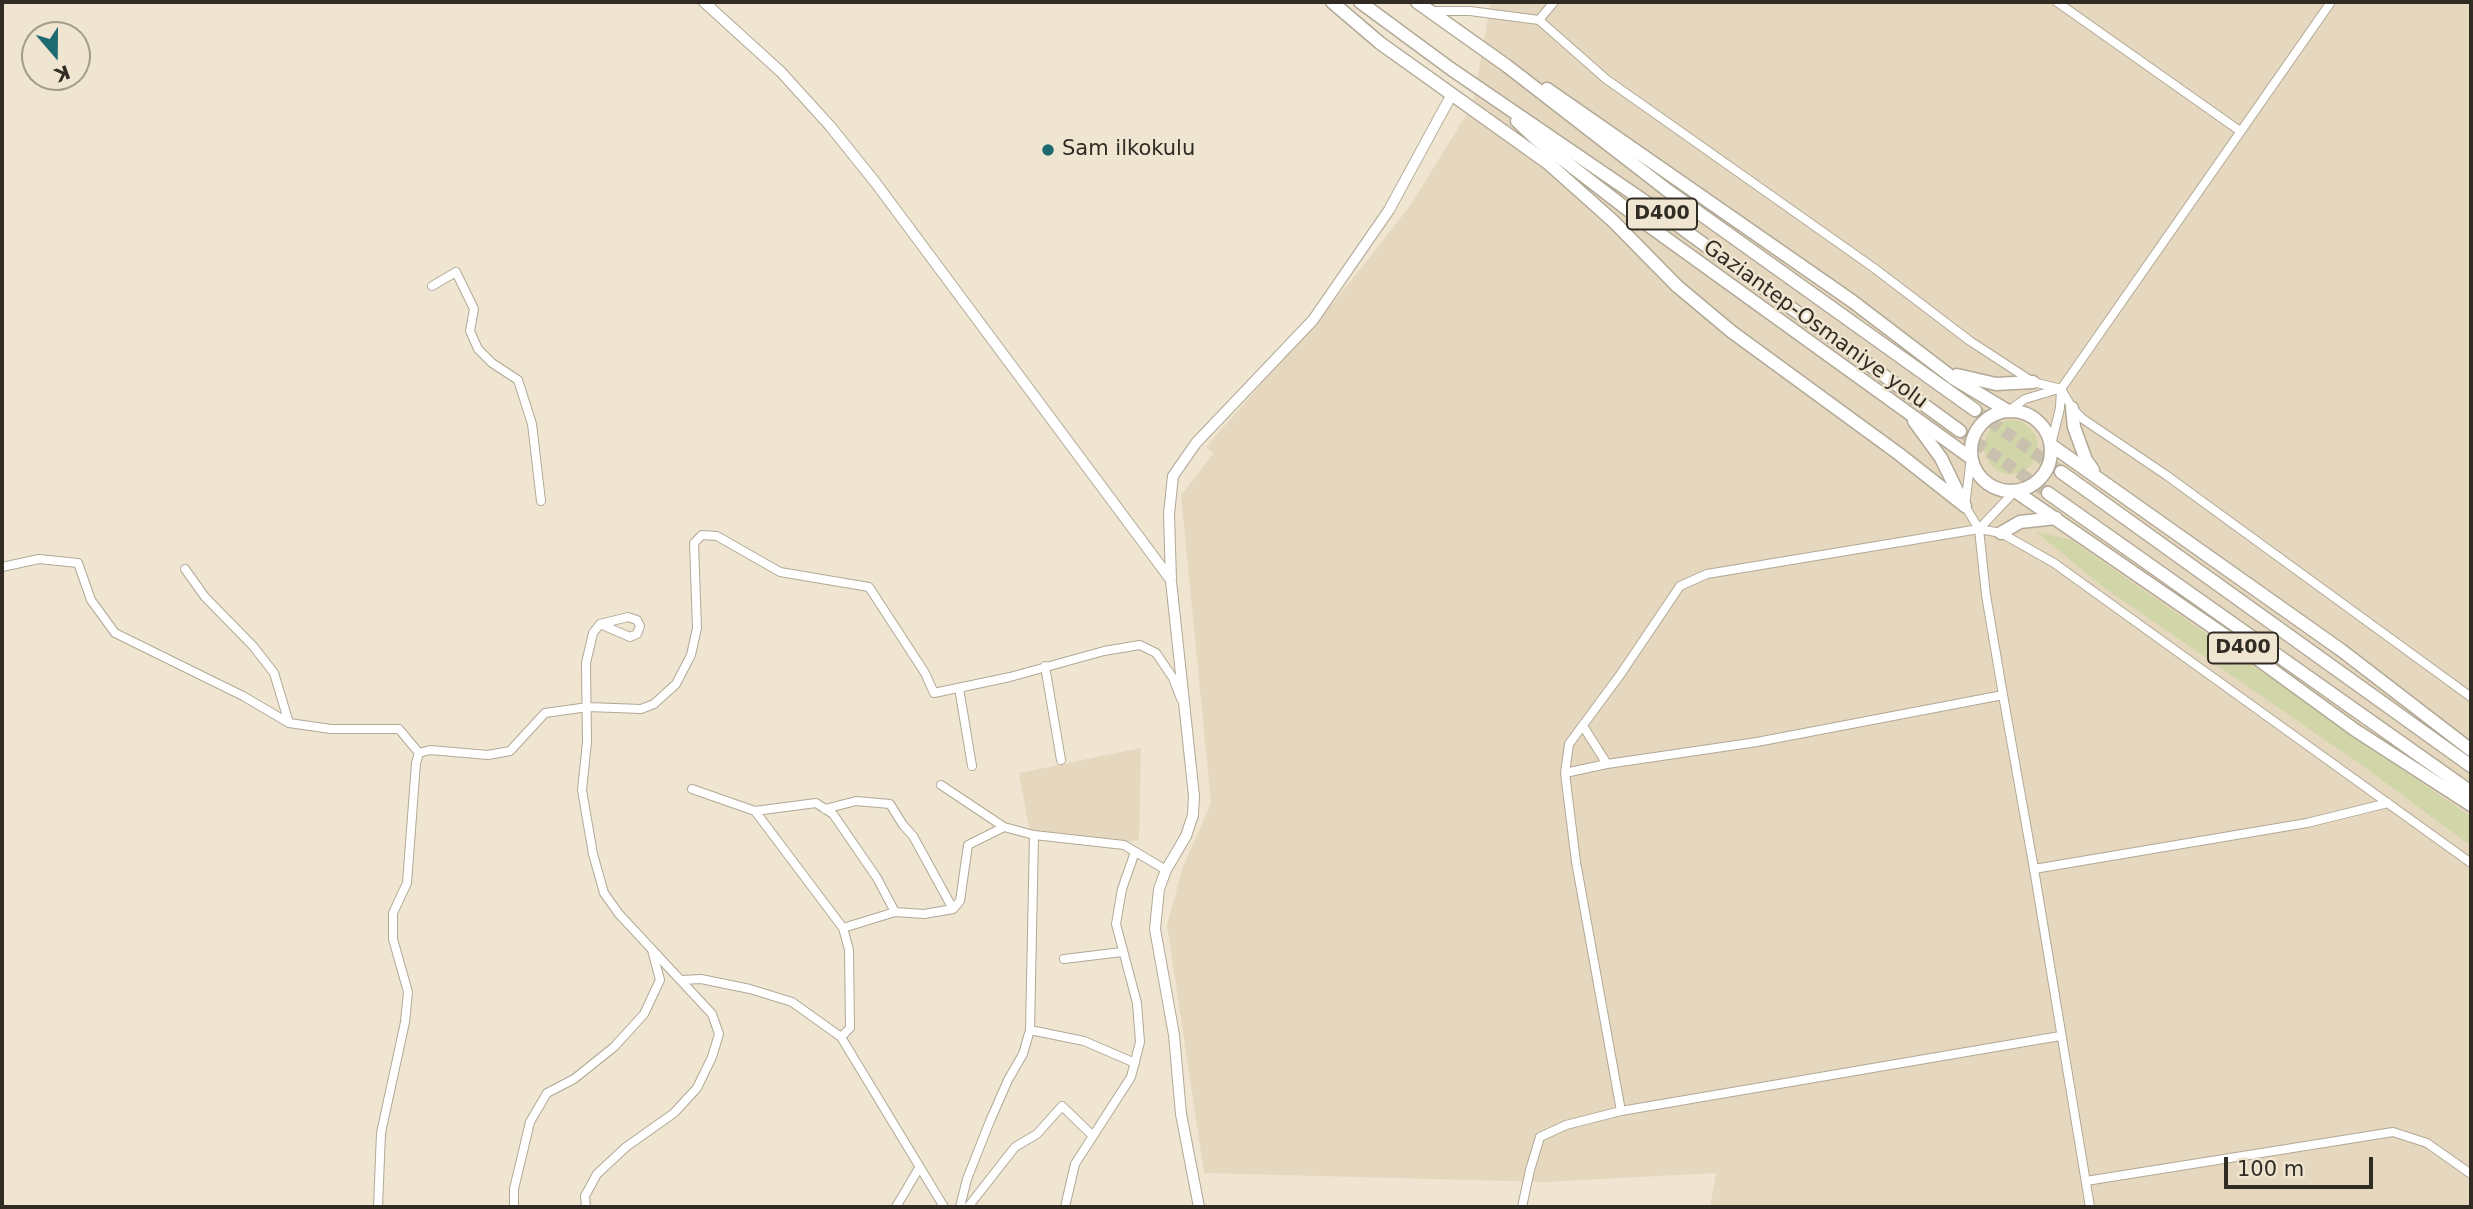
<!DOCTYPE html>
<html>
<head>
<meta charset="utf-8">
<style>
  body { margin:0 }
  #map { position:relative; width:2473px; height:1209px; overflow:hidden; background:#efe5d1; font-family:"DejaVu Sans",sans-serif }
  canvas { display:block }
  .frame { position:absolute; inset:0; border:4px solid #302c24; pointer-events:none }
  .north { position:absolute; left:21px; top:21px; width:70px; height:70px; box-sizing:border-box; background:#efe5d1; border:2px solid #a39b8c; border-radius:50%; rotate:160deg; font-size:19px; font-weight:700; line-height:28px; text-align:center; color:#302c24 }
  .north::after { content:''; display:block; margin:auto; width:24px; height:32px; background:#1e6a71; clip-path:polygon(50% 0,100% 100%,50% 72%,0 100%) }
  .scale { position:absolute; left:2224px; top:1157px; width:149px; height:32px; box-sizing:border-box; border:4px solid #302c24; border-top:0; padding-left:9px; font-size:21px; line-height:24px; white-space:nowrap; color:#302c24; -webkit-text-stroke:5px #efe5d1; paint-order:stroke }
</style>
</head>
<body>
<div id="map">
<canvas width="2473" height="1209"></canvas>
<div class="frame"></div>
<div class="north">K</div>
<div class="scale">100 m</div>
</div>
<script>
const g = document.querySelector('canvas').getContext('2d');
g.lineJoin = 'round';
function paint(path, color) { g.fillStyle = color; g.fill(path, 'evenodd'); }
const shape = rows => new Path2D(rows.map(r => 'M' + r).join(''));
function strokePath(path, color, width, dash) { g.strokeStyle = color; g.lineWidth = width; g.lineCap = dash ? 'butt' : 'round'; g.setLineDash(dash || []); g.stroke(path); }
function label(font, color, halo, rows, align = 'center') {
  g.font = font + ' "DejaVu Sans",sans-serif'; g.lineWidth = 5; g.setLineDash([]); g.textBaseline = 'middle'; g.strokeStyle = halo; g.fillStyle = color; for (const [text, x, y, turn = 0] of rows) {
    g.save(); g.translate(x, y); g.rotate((+turn || 0) * Math.PI / 180); g.textAlign = isNaN(turn) ? turn : align; if (halo) g.strokeText(text, 0, 0); g.fillText(text, 0, 0); g.restore();
  }
}
paint(shape([
  [1491,2,2471,2,2471,1207,1710,1207,1716,1173,1545,1182,1204,1173,1167,925,1183,867,1211,803,1181,495,1214,453,1206,447,1342,292,1410,206,1468,112,1471,113],
  [1141,748,1139,840,1114,844,1031,839,1019,773]
]), '#e6d8be');
paint(shape([
  '1984 447a27 27 0 1 1 54 0a27 27 0 1 1-54 0Z',
  [2035,531,2071,540,2471,817,2471,846,2363,766,2102,586]
]), '#d1d6a8');
strokePath(shape([
  [1975,410,2061,472],
  [1960,431,2048,493]
]), '#c9c0ae', 12, [12, 6]);
const minor = shape([
  [1554,2,1539,20,1606,79,1874,268,1970,341,2033,382,2061,389,2072,408,2083,419,2166,475,2471,697],
  [2057,2,2240,131],
  [1430,11,1470,11,1539,20],
  [432,286,456,272,474,309,470,331,478,349,492,363,518,380,532,424,541,501],
  [2008,411,2025,399,2055,390],
  [2051,445,2060,408,2061,389,2331,2],
  [1971,458,1965,506,1979,529,2001,533,2054,563,2471,863],
  [1979,529,1986,595,2003,695,2034,869,2090,1207],
  [2,567,39,559,78,563,91,600,115,633,243,696,289,723,331,729,399,729,419,753],
  [185,569,205,597,253,646,274,673,289,723],
  [1045,666,1061,760],
  [959,688,972,766],
  [1583,726,1607,764],
  [1565,773,1607,764,1757,742,2003,695],
  [941,785,1004,827],
  [692,789,755,811,816,803,833,814,877,878,895,912],
  [825,809,856,801,890,804,903,825,913,836,953,909],
  [755,811,843,928,849,950,850,1028,841,1037],
  [2034,869,2307,823,2388,803],
  [843,928,895,912,924,914,953,909,960,901,968,845,1004,827,1034,835,1124,845,1166,870],
  [1064,959,1122,952],
  [682,980,701,979,750,989,792,1002,841,1037,944,1207],
  [1030,1030,1084,1041,1135,1063],
  [1621,1111,1576,862,1565,773,1569,744,1620,675,1680,586,1707,574,1979,529,2015,491],
  [2086,1181,2393,1132,2427,1143,2471,1174],
  [378,1207,381,1133,405,1022,408,992,393,939,393,913,407,883,416,763,419,753,430,750,488,755,510,751,545,713,588,707,641,709,654,704,676,684,691,655,697,628,694,543,702,535,717,536,780,572,869,587,925,673,934,693,1010,677,1104,651,1140,645,1156,653,1173,678,1181,699],
  [514,1207,514,1189,530,1122,547,1093,574,1079,614,1047,644,1014,660,980,652,950],
  [586,1207,585,1196,597,1174,626,1147,674,1113,697,1088,712,1057,719,1034,712,1014,619,914,604,893,593,854,582,790,587,742,586,663,593,633,600,624,628,617,637,620,640,626,637,634,630,637,600,624],
  [896,1207,919,1168],
  [960,1207,967,1179,990,1121,1008,1080,1023,1054,1030,1030,1034,835],
  [968,1207,1015,1147,1037,1134,1062,1106,1092,1135],
  [1065,1207,1075,1164,1131,1077,1140,1042,1137,1003,1116,924,1122,889,1135,852],
  [1522,1207,1530,1170,1540,1137,1566,1125,1621,1111,2060,1036]
]);
const tertiary = shape([
  [704,2,781,72,830,126,875,182,1171,580],
  [1199,1207,1181,1114,1174,1035,1155,929,1159,889,1166,870,1186,836,1193,815,1194,796,1171,581,1169,514,1173,476,1196,443,1313,320,1389,210,1452,94]
]);
const trunk = shape([
  [1332,2,1380,43,1548,163,1613,221,1677,286,1732,332,1899,454,1965,506],
  [1360,2,1451,69,1650,205,1960,431],
  [1417,2,1507,66,1667,190,1975,410],
  [1547,89,1852,301,1953,378,2008,411],
  [1517,121,1536,139,1645,223,1971,458],
  [1957,375,1996,384,2033,382],
  [2072,408,2074,427,2086,460,2093,470],
  '1971 451a40 40 0 1 1 80 0a40 40 0 1 1-80 0Z',
  [1914,421,1941,458,1962,501],
  [2051,445,2341,650,2471,750],
  [2061,472,2471,766],
  [2015,491,2230,639,2355,730,2471,805],
  [2048,493,2471,792],
  [2001,533,2020,522,2056,518]
]);
strokePath(minor, '#b2a896', 10);
strokePath(tertiary, '#b2a896', 12);
strokePath(trunk, '#b2a896', 15);
strokePath(minor, '#fff', 8);
strokePath(tertiary, '#fff', 10);
strokePath(trunk, '#fff', 12);
for (const [x, y, r, color] of [
  [1048,150,7,"#1e6a71"]
]) { const dot = new Path2D(); dot.arc(x, y, r, 0, 2 * Math.PI); g.fillStyle = color; g.fill(dot); strokePath(dot, '#efe5d1', 2.5); }
for (const [x, y, w] of [
  [1662,214,70],
  [2243,648,70]
]) { const box = new Path2D(); box.roundRect(x - w / 2, y - 15.5, w, 31, 5); g.fillStyle = '#efe5d1'; g.fill(box); strokePath(box, '#302c24', 2); }
label('bold 19px', '#302c24', null, [
  ["D400",1662,214],
  ["D400",2243,648]
]);
label('21px', '#302c24', '#efe5d1', [
  ["Sam ilkokulu",1062,150]
], 'left');
label('21px', '#302c24', '#efe5d1', [
  ["Gaziantep-Osmaniye yolu",1815,325,36]
]);
</script>
</body>
</html>
